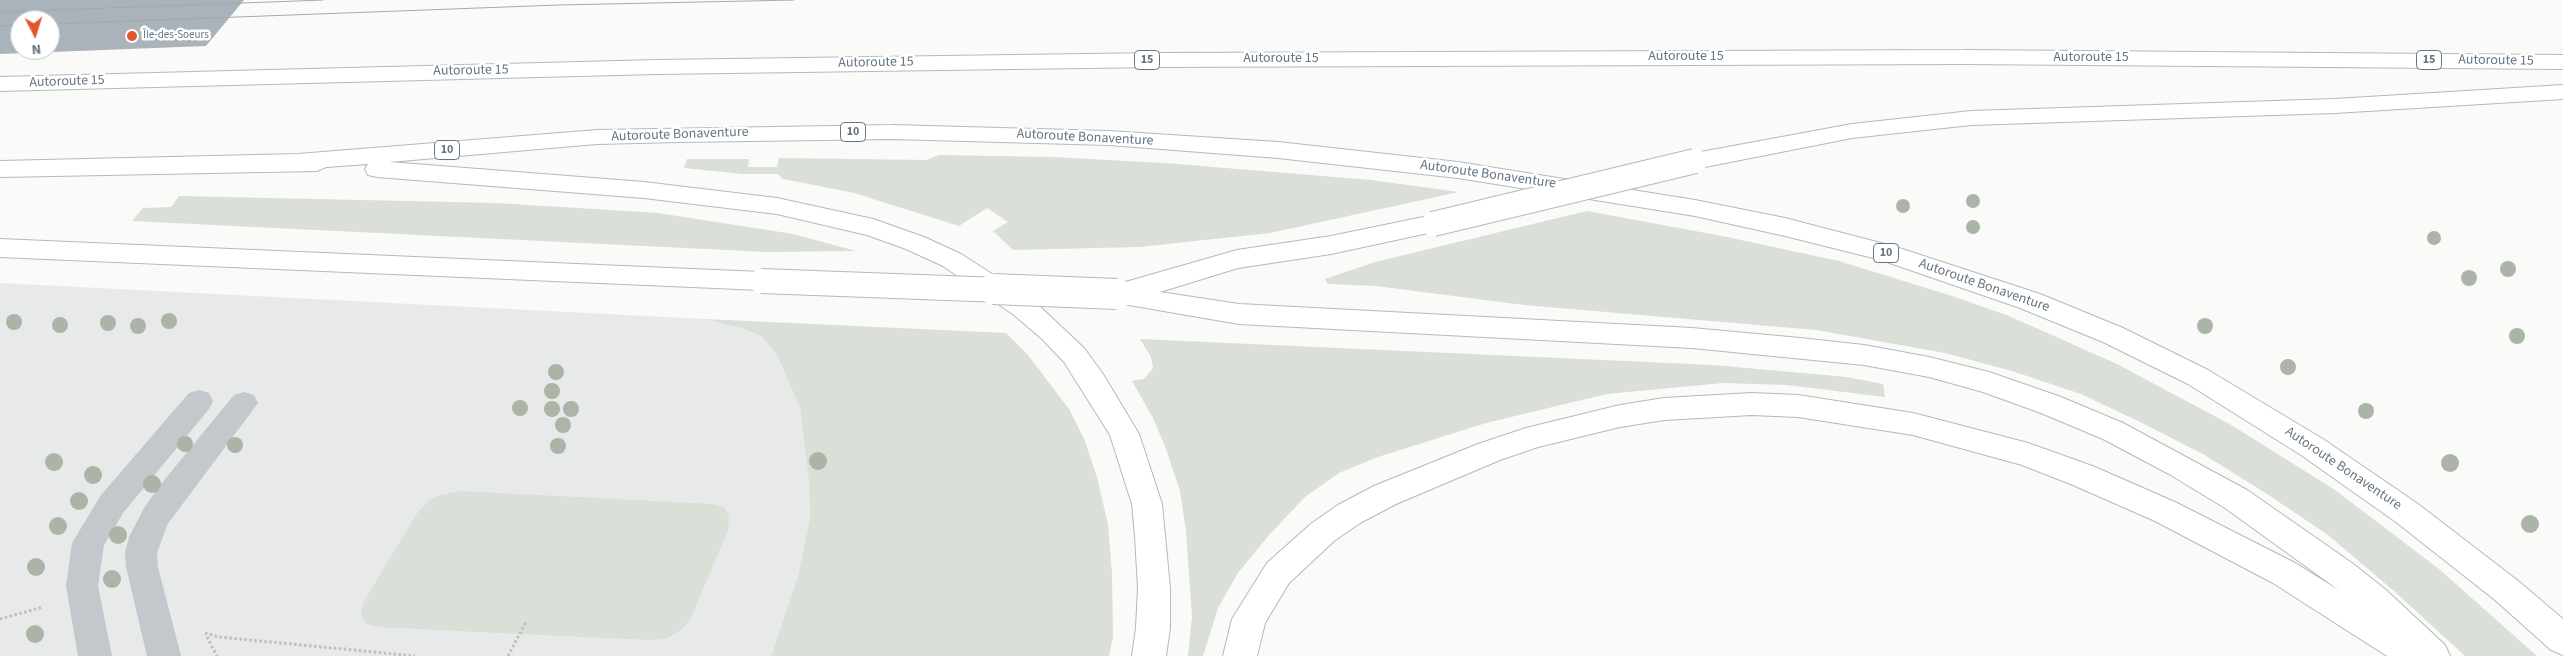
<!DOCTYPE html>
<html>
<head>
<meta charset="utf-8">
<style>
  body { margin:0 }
  #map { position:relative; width:2563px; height:656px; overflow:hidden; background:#fafaf8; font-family:"Source Sans 3",sans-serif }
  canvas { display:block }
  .north { position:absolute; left:10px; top:10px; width:50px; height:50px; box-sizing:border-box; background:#fff; border:1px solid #c1c8cd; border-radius:50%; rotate:175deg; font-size:14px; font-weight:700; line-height:20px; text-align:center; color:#657683 }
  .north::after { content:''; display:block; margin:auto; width:18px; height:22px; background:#e4572e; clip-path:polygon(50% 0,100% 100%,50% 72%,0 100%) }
</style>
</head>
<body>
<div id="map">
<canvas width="2563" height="656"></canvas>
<div class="north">N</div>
</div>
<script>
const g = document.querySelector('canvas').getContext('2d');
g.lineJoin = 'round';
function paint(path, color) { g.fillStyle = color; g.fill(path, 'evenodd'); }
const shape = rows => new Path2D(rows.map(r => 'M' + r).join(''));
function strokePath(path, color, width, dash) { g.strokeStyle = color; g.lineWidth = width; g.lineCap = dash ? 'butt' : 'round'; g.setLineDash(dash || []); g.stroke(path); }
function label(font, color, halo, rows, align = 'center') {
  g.font = font + ' "Source Sans 3",sans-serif'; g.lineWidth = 5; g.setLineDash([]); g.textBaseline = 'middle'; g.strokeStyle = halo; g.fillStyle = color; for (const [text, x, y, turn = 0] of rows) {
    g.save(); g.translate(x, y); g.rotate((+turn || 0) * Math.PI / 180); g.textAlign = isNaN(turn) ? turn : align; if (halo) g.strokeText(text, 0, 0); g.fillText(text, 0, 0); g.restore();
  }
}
paint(shape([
  [0,283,705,319,741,328,761,336,777,355,800,408,809,482,810,518,798,576,771,656,0,656]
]), '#e8e9e9');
paint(shape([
  [939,155,1051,157,1165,163,1371,180,1459,192,1270,233,1139,247,1013,250,993,231,1008,222,987,208,959,226,854,193,783,179,778,174,743,174,684,168,687,159,749,159,748,167,777,167,779,158,926,160],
  [179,196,497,203,658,213,793,234,856,251,767,252,132,221,143,208,171,207],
  [1587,211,1722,236,1839,261,1952,296,2009,316,2117,364,2233,426,2335,490,2439,569,2537,656,2465,656,2394,591,2328,535,2264,492,2203,454,2138,421,2081,394,2012,371,1945,353,1816,330,1524,305,1376,286,1328,284,1325,279,1375,262],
  [705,319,1006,333,1028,355,1069,409,1085,441,1097,477,1108,525,1112,573,1113,637,1109,656,771,656,798,576,810,518,809,482,800,408,777,355,761,336,741,328],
  [1140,339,1713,365,1847,377,1883,384,1885,397,1787,385,1723,383,1607,394,1486,423,1378,457,1339,473,1305,497,1269,535,1238,573,1218,608,1203,656,1188,656,1192,617,1186,531,1180,491,1166,449,1153,418,1132,381,1144,379,1153,368,1151,357],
  [460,491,712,504,725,508,729,517,728,530,691,618,682,629,668,638,650,640,519,634,378,627,367,624,361,614,364,601,418,512,429,501,440,495]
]), '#dadfd7');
paint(shape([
  [0,0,244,0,206,46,0,54],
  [20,20,50,20,50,50,20,50]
]), '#aab3b9');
const motorway = shape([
  [1964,50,2563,55,2563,69,1964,64,1158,67,656,74,0,91,0,77,656,60,1158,53,1964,50],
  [2563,85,2563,99,2335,113,1971,125,1852,138,1695,169,1686,166,1683,161,1686,156,1695,153,1852,124,1971,111,2335,99,2563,85],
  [892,125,1109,131,1278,142,1458,162,1695,200,1785,218,1896,247,2040,294,2123,328,2208,370,2323,439,2418,504,2517,580,2563,619,2563,655,2551,650,2495,600,2396,522,2301,455,2188,384,2103,342,2020,308,1881,260,1785,236,1695,216,1458,178,1278,158,1109,145,892,139,680,142,597,144,389,162,644,182,777,198,873,219,924,237,961,254,1034,301,1084,348,1103,374,1139,434,1162,504,1170,588,1170,628,1166,656,1132,656,1136,628,1138,588,1135,536,1132,504,1110,435,1064,362,1042,339,1014,315,943,266,906,249,867,235,777,214,644,198,377,177,368,175,365,169,368,164,326,167,317,171,0,177,0,161,298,154,597,130,892,125],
  [1433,215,1442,218,1446,224,1442,230,1331,254,1238,268,1160,292,1239,304,1692,328,1800,338,1864,345,1929,357,1989,372,2061,397,2123,423,2247,490,2352,563,2386,590,2445,645,2450,656,2387,656,2273,583,2155,521,2073,485,2022,465,1913,435,1798,417,1752,415,1664,420,1620,427,1538,447,1500,460,1396,504,1360,523,1334,541,1289,583,1265,623,1257,656,1223,656,1232,619,1267,563,1312,523,1338,505,1374,486,1478,444,1526,428,1620,405,1664,398,1752,393,1798,395,1913,413,2028,443,2095,467,2177,503,2295,563,2340,591,2225,508,2169,474,2103,439,2041,413,1983,392,1929,377,1864,365,1692,348,1239,324,1117,303,1108,301,1104,294,1108,287,1237,250,1331,236,1433,215],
  [0,239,761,272,770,274,774,281,770,288,761,290,0,257,0,239]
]);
strokePath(motorway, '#b4b9bd', 2);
strokePath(shape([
  [0,619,43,607],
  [205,633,219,637,415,656],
  [207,637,217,656],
  [508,656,526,622]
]), '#bbbfc2', 3, [2.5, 2.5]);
paint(shape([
  [199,390,209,393,213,401,209,409,123,513,104,545,98,586,112,656,78,656,66,586,72,543,101,495,189,393,199,390],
  [244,392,254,395,258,403,167,525,157,553,158,567,181,656,147,656,126,567,125,553,129,537,144,508,161,484,234,395,244,392]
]), '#c3c8cc');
paint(motorway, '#fff');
strokePath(shape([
  [0,12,323,0],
  [50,24,559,5,794,0],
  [0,26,20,25]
]), '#a2aab0', 1);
const motorwayBridgeFar1 = shape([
  [1433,224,1695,161],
  [761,281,1027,291]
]);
const motorwayBridge = shape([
  [993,289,1117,294]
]);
strokePath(motorwayBridgeFar1, '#b4b9bd', 26, []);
strokePath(motorwayBridge, '#b4b9bd', 32, []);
strokePath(motorwayBridgeFar1, '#fff', 24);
strokePath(motorwayBridge, '#fff', 30);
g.fillStyle = '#aab4a7';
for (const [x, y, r] of [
  [1973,201,7],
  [1903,206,7],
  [1973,227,7],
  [2434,238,7],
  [2508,269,8],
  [2469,278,8],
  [169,321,8],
  [14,322,8],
  [108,323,8],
  [60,325,8],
  [138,326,8],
  [2205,326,8],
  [2517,336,8],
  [2288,367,8],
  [556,372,8],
  [552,391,8],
  [520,408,8],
  [552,409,8],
  [571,409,8],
  [2366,411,8],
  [563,425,8],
  [185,444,8],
  [235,445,8],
  [558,446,8],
  [818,461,9],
  [54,462,9],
  [2450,463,9],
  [93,475,9],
  [152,484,9],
  [79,501,9],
  [2530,524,9],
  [58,526,9],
  [118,535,9],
  [36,567,9],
  [112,579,9],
  [35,634,9]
]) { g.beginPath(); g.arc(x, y, r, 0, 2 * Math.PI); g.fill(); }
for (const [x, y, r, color] of [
  [132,36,6,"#e4572e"]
]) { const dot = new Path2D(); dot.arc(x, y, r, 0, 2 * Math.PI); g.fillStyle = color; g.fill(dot); strokePath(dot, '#fff', 2); }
label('11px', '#657683', '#fff', [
  ["Île-des-Soeurs",143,36]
], 'left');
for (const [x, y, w] of [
  [1147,60,25],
  [2429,60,25],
  [853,132,25],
  [447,150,25],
  [1886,253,25]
]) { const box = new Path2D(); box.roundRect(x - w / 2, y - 9.5, w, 19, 4); g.fillStyle = '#fff'; g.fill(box); strokePath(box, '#657683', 1); }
label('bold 12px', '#657683', null, [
  ["15",1147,60],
  ["15",2429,60],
  ["10",853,132],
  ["10",447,150],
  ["10",1886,253]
]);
label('14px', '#657683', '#fff', [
  ["Autoroute 15",1686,57],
  ["Autoroute 15",2091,58],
  ["Autoroute 15",1281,59],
  ["Autoroute 15",2496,61,1],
  ["Autoroute 15",876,63,-1],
  ["Autoroute 15",471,71,-1],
  ["Autoroute 15",67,82,-2],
  ["Autoroute Bonaventure",680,135,-2],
  ["Autoroute Bonaventure",1085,138,3],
  ["Autoroute Bonaventure",1488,175,8],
  ["Autoroute Bonaventure",1984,286,19],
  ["Autoroute Bonaventure",2343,469,34]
]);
</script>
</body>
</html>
